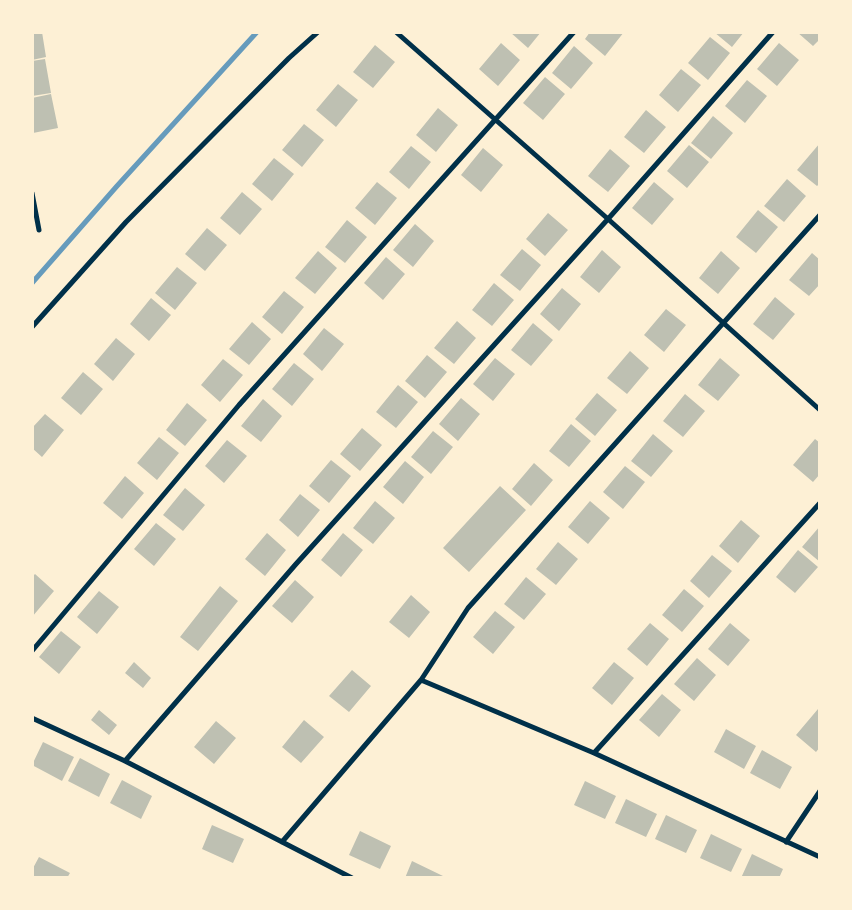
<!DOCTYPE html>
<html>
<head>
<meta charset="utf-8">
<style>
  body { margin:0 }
  #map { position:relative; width:852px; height:910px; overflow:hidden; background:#fdf0d5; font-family:"Asap Condensed",sans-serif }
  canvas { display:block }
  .frame { position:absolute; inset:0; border:34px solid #fdf0d5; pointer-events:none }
</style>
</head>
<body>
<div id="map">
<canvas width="852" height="910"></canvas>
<div class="frame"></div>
</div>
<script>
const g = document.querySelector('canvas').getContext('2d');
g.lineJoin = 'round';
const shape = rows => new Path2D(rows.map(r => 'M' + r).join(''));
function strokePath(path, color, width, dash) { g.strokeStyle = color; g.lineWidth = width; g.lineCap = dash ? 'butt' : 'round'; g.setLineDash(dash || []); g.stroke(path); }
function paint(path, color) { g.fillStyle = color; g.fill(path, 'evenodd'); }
strokePath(shape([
  [32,283,117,186,257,32]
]), '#669bbc', 5);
paint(shape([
  [32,32,42,32,46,57,32,60],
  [510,32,541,32,528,48],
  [590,32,624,32,605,56,585,39],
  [714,32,744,32,732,47],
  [797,32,820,32,820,39,813,46],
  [710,37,730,53,708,80,688,63],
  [501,43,520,60,498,86,479,69],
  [779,43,799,60,777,86,757,69],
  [375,45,395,62,373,88,353,72],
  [574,46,593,63,571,89,552,73],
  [45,59,51,93,32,96,32,61],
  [681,69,701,85,678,112,659,95],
  [545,77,565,94,543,120,523,103],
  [747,80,767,96,745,123,725,106],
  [338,84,358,100,336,127,316,110],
  [51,94,58,128,33,133,32,98],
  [438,108,458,125,436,152,416,135],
  [646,110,666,127,644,153,624,137],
  [713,116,733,133,711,159,691,143],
  [304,124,324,140,302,167,282,150],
  [820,143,820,183,817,186,797,170],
  [689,145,709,162,687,188,667,171],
  [411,146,431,162,409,189,389,172],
  [483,148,503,165,481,192,461,175],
  [610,149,630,166,608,192,588,176],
  [274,158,294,174,272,201,252,184],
  [787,179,806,196,784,222,764,206],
  [377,182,397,198,375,225,355,208],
  [654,182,674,199,652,225,632,208],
  [242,192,262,209,240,235,220,218],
  [758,210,778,227,756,253,736,237],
  [548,213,568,230,545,256,526,239],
  [347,220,367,237,345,263,325,247],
  [415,224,434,241,413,267,393,250],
  [207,228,227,245,205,271,185,254],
  [522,249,541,265,520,291,500,275],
  [602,250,621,267,599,293,580,277],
  [318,251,337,268,315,294,295,278],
  [721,251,740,268,718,294,699,278],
  [812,253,820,260,820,284,809,296,789,280],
  [386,257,405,274,383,300,364,283],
  [177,267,197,283,175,310,155,293],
  [494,283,514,300,492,326,472,310],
  [562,288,581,304,559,331,540,314],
  [284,291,304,307,282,334,262,317],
  [775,297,795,314,773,340,753,324],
  [151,298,171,315,149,341,130,324],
  [666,309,686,325,664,352,644,335],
  [457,321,476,338,454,364,434,348],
  [252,322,271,339,249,365,229,349],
  [533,323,553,340,531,366,511,350],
  [324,328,344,344,322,371,303,354],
  [116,338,135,354,113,381,94,364],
  [630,351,649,368,627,394,607,378],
  [427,355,447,372,425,398,405,381],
  [495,358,515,374,493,401,473,384],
  [720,358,740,375,718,401,698,385],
  [223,359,243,375,220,402,201,385],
  [294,363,314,379,292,406,272,389],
  [83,372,103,389,81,415,61,398],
  [398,385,418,402,396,428,376,412],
  [597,393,617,410,595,436,575,419],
  [685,394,705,411,683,437,663,421],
  [461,398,480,414,458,441,439,424],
  [263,399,282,416,261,442,241,426],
  [187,403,207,420,185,446,166,430],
  [45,414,64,430,42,457,32,448,32,428],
  [571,424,591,441,569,467,549,451],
  [362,428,382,445,360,471,340,454],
  [433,431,453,447,431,474,411,457],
  [653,434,673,451,651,477,631,461],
  [159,437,179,453,157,480,137,463],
  [815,439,820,443,820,474,813,482,793,465],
  [227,440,247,456,224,483,205,466],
  [331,460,351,476,329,503,309,486],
  [405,461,424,477,403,504,383,487],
  [534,463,553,480,531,506,512,489],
  [625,466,645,482,623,509,603,492],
  [125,476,144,493,122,519,103,503],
  [500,486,526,510,469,572,443,548],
  [185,488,205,505,183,531,163,515],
  [300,494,320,510,298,537,279,520],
  [375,501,395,518,373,544,353,528],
  [590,501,610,518,588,544,568,527],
  [741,520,760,536,738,563,719,546],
  [156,523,176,539,154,566,134,549],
  [820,526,820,562,802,547],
  [267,533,286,550,265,576,245,559],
  [343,533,363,550,341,577,321,560],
  [558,542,578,559,556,585,536,569],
  [798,550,818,567,795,593,776,577],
  [712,555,732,571,709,598,690,581],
  [35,574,54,591,32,617,32,577],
  [526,577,546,594,524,620,504,604],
  [295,580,314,597,292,623,272,606],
  [220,586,238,601,198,651,180,637],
  [684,589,704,606,682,632,662,615],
  [99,591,119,607,97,634,77,617],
  [411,595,430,612,409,638,389,622],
  [495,611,515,627,493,654,473,637],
  [650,623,669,639,647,666,627,649],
  [730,623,750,640,728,666,708,649],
  [61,631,81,647,59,674,39,657],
  [697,658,716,675,694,701,674,684],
  [134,662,151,678,143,688,125,673],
  [614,662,634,678,612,705,592,688],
  [352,670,371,686,349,712,329,696],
  [662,694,681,710,659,737,639,720],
  [818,709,820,747,816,752,796,735],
  [99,710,117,725,109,735,91,720],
  [304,720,324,737,301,763,282,747],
  [216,721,236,738,214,764,194,747],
  [726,729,756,746,744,769,714,752],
  [43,742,74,757,62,781,32,765],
  [762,750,792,767,780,789,750,773],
  [80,758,110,774,99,797,68,781],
  [122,780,152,796,141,819,110,803],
  [585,781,616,796,605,819,574,805],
  [626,799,657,814,646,837,615,823],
  [666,815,697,830,686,853,655,839],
  [212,825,244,839,233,863,202,849],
  [360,831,391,846,380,869,349,855],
  [711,834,742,849,731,872,700,858],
  [752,854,783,869,779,878,741,878],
  [39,857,70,873,67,878,32,878,32,870],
  [412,861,443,876,443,878,405,878]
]), '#bec0b2');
strokePath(shape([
  [396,32,608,219,820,410],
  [32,193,39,230],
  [32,327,126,222,289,58,318,32],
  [32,651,239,405,574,32],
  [421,680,594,753,820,857],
  [32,718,125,761,352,878],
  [594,753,820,503],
  [125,761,296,564,608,219,773,32],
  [282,842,421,680,468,608,820,215],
  [786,842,820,791]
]), '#003049', 5);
</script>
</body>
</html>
